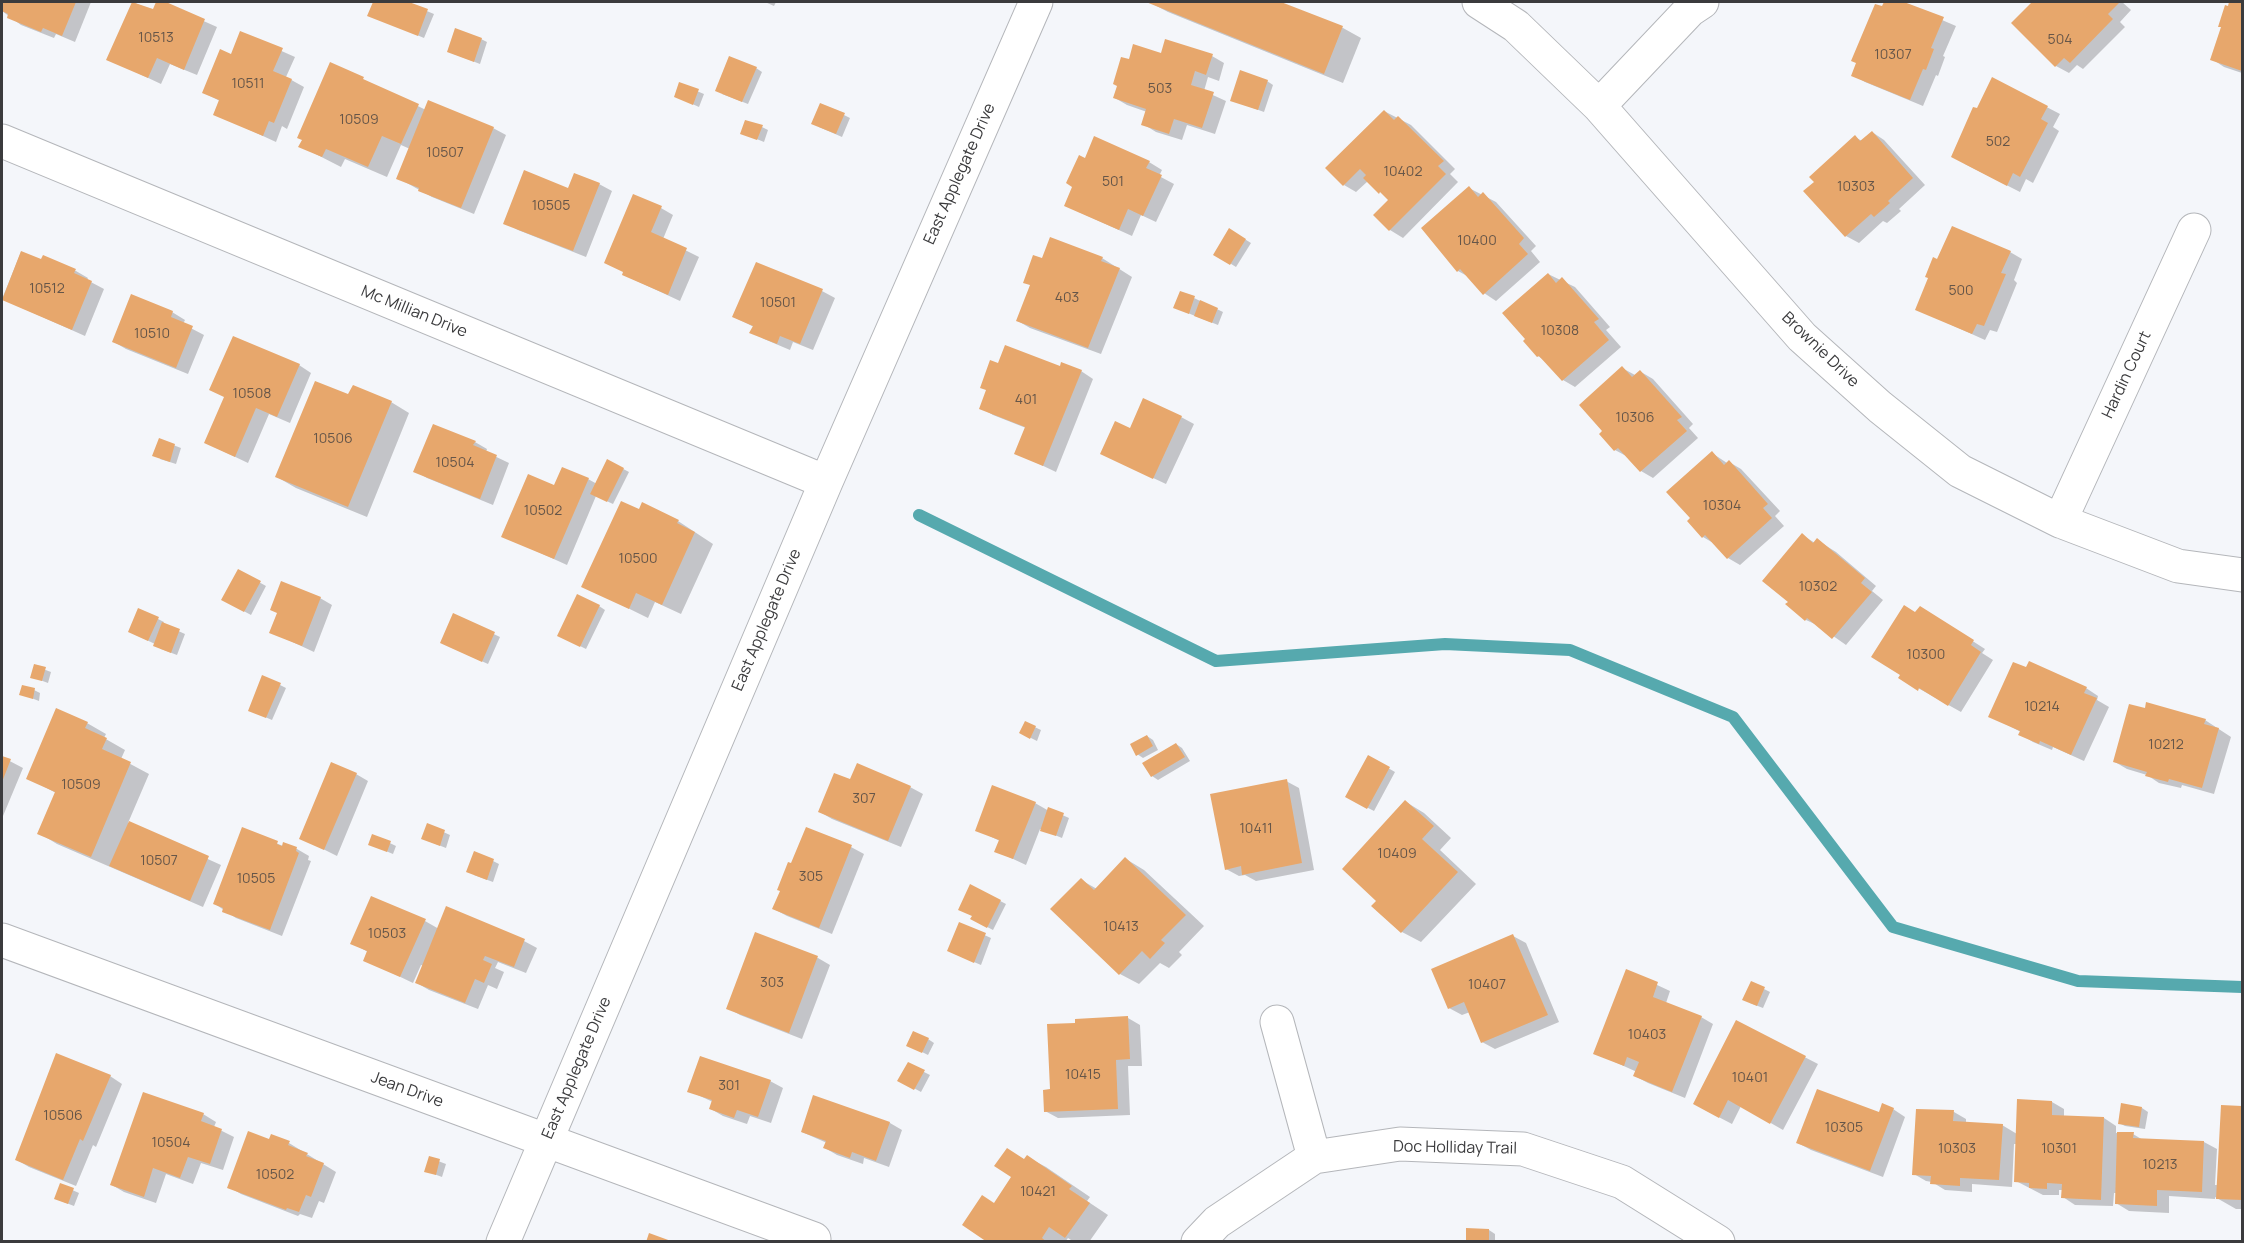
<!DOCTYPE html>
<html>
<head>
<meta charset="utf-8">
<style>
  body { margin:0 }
  #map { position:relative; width:2244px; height:1243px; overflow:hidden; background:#f4f6fa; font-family:Manrope,sans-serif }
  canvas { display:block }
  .frame { position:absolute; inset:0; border:3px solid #3b3b3d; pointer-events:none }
</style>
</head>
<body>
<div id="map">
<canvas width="2244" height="1243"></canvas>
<div class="frame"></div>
</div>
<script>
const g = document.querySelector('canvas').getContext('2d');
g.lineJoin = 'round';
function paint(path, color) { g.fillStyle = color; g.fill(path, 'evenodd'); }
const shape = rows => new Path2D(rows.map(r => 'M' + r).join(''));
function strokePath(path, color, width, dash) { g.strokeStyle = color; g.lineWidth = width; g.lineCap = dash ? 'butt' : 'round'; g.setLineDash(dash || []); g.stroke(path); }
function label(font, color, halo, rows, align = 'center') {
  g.font = font + ' Manrope,sans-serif'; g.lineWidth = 4.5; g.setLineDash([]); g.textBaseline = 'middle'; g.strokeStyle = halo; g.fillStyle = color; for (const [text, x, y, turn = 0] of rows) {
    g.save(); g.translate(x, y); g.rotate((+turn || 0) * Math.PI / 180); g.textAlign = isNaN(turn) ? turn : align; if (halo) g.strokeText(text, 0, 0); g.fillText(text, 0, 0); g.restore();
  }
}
paint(shape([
  [2,2,91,2,75,42,56,34,54,38,21,25,2,11],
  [133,2,154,11,158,2,161,2,217,27,197,75,170,64,161,84,108,59],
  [374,2,405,2,434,14,424,38,369,15],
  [765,2,776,2,774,6],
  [1149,2,1277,2,1343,28,1361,38,1343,83,1168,12],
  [1885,2,1900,2,1956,26,1943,56,1945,57,1938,76,1936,75,1923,106,1865,82,1853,75],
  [2034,2,2122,2,2131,10,2120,22,2125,27,2083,69,2077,65,2069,73,2056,66,2013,23],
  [2231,2,2242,2,2242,73,2224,67,2212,59],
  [241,33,295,57,286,77,304,87,287,129,282,126,276,142,215,114,220,101,204,93,232,56],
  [481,39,487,42,480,64,449,52],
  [1162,55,1212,56,1224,63,1219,81,1208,77,1204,91,1226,101,1215,134,1187,125,1182,140,1156,132,1143,124,1147,112,1127,105,1115,98,1130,61],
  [331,64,426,110,493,128,506,135,474,214,432,197,398,178,410,149,401,145,387,177,345,159,341,167,300,146],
  [756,68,762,72,748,104,722,94],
  [1993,79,2060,114,2053,127,2059,131,2033,183,2026,179,2020,192,1965,164,1977,110],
  [1267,81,1273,85,1264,112,1231,100],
  [680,84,704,94,699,107,681,99],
  [1384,111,1411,125,1455,169,1450,174,1458,182,1403,238,1390,230,1375,215,1390,200,1387,197,1368,181,1356,192,1344,185],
  [844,115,850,118,842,137,819,127],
  [762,127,768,130,764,142,742,133],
  [1872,132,1884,140,1925,185,1899,209,1901,211,1887,223,1883,221,1859,243,1846,236,1855,137,1862,141],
  [1086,160,1149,162,1162,170,1159,176,1174,184,1156,222,1141,215,1132,236,1079,212,1074,186],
  [599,184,612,191,586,257,518,230,505,223,569,190],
  [1469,188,1496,202,1536,246,1531,251,1540,262,1496,301,1484,293,1469,277,1458,271,1446,257],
  [661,208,673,215,663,239,699,257,680,301,624,275],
  [1230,230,1251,243,1236,267,1215,254],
  [21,252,42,261,43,257,76,271,88,278,87,280,104,289,85,336,2,299],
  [2010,252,2022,259,2014,280,2017,283,1997,332,1990,330,1985,340,1916,309,1938,261],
  [1102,258,1132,277,1101,354,1030,328,1018,321,1042,260],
  [1548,274,1575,287,1610,327,1606,330,1621,347,1575,387,1563,380,1544,360,1538,356],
  [822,291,835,298,813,350,793,342,790,350,764,339,751,332,754,327,734,317],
  [1194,298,1223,312,1218,325,1175,308],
  [172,312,185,320,183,324,204,335,188,374,126,349,114,342],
  [299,365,311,373,290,423,269,414,248,463,206,443,231,401],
  [999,365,1081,371,1093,379,1056,472,1016,453,1026,428,993,415,981,408],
  [1622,368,1635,375,1641,372,1653,379,1693,424,1689,428,1698,438,1653,478,1641,471,1628,457,1615,450],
  [349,396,391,402,409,413,367,517,296,488,277,477],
  [1181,417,1194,424,1166,484,1102,454,1131,430],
  [160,440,181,448,176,464,160,459],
  [475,442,487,449,486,452,509,463,493,505,427,478,415,471],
  [1712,453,1727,463,1729,462,1741,469,1780,511,1775,516,1784,526,1740,565,1728,558,1715,544,1703,537,1692,518],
  [608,461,629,472,613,504,596,496,567,565,503,536,555,487,588,479,597,484],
  [640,511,678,521,713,544,681,614,655,602,648,618,583,586],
  [1802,535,1815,543,1817,540,1836,552,1876,586,1872,591,1883,600,1846,645,1819,626,1806,620,1788,604],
  [239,571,266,586,251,615,223,600],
  [320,598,332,605,314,652,271,632],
  [599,606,605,610,586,649,564,638],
  [1916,614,1932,615,1985,649,1982,653,1993,660,1961,712,1900,678],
  [454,615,500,637,488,664,448,646],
  [158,619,164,622,163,624,185,634,177,655,161,649,155,644,136,635],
  [35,666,51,672,48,683,32,677],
  [280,685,286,688,272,720,256,713],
  [2086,688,2098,696,2097,700,2109,707,2084,761,2053,747,2052,750,2033,742,2020,734,2021,732,1990,716],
  [34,690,40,693,39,701,21,694],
  [2205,720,2231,737,2214,794,2182,785,2181,788,2159,783,2147,775,2127,769,2115,762],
  [87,723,106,734,104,738,125,750,121,759,149,774,128,823,221,865,203,907,57,844,39,833,56,793,28,778],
  [1026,723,1041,730,1037,741,1027,736],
  [1147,736,1153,740,1158,750,1143,758,1137,754],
  [1176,744,1182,748,1190,761,1158,780,1152,776],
  [2,757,23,768,3,816,2,815],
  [1369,757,1395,772,1374,811,1347,797],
  [356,774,368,781,337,856,301,838],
  [851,781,910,787,923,794,901,847,832,819,820,812],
  [1286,781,1299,788,1314,870,1256,881,1245,875,1239,876,1226,869],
  [1406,802,1424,813,1451,838,1440,850,1476,884,1421,942,1402,932,1378,900],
  [1035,803,1049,811,1049,809,1069,818,1062,838,1040,829,1026,865,996,851,1000,841,977,830],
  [428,825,450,835,446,848,423,839],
  [243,829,283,846,297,849,309,856,308,860,311,861,282,936,236,918,215,904],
  [373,835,396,846,393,854,369,844],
  [851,847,864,854,832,934,787,916,774,909,792,866],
  [1126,859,1144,870,1204,926,1179,952,1182,955,1169,968,1160,963,1139,984,1120,974,1081,880,1097,889],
  [493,861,499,864,493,882,474,875],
  [971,886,1006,904,993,930,972,919,973,916],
  [425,921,439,929,524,941,537,948,526,973,498,962,495,968,504,972,497,989,488,985,478,1009,429,990,417,983,424,966,421,965,413,983,365,960,368,952,352,943],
  [960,924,991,938,981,965,955,954],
  [756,934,818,958,830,965,802,1039,740,1015,728,1008],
  [1513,936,1526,943,1559,1022,1495,1049,1482,1042,1470,1012,1462,1015,1449,1008],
  [1627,971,1670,991,1666,1003,1701,1017,1713,1024,1685,1098,1648,1083,1635,1076,1637,1072,1595,1053],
  [1752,983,1770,992,1763,1008,1750,1003],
  [1128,1018,1140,1025,1142,1066,1128,1066,1130,1115,1058,1118,1045,1111,1052,1091],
  [1737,1022,1818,1064,1783,1130,1741,1106,1732,1124,1707,1111],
  [928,1039,934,1043,928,1055,914,1048],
  [908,1064,930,1075,921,1092,899,1080],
  [110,1076,122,1084,96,1147,93,1145,76,1186,29,1167,17,1160],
  [770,1081,783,1088,771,1123,750,1116,747,1124,723,1116,711,1109,713,1102,689,1091],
  [814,1097,890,1123,902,1130,889,1167,864,1158,863,1164,837,1155,825,1148,827,1143,802,1132],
  [2052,1102,2064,1109,2064,1117,2104,1118,2116,1126,2116,1133,2133,1134,2143,1140,2204,1142,2217,1149,2215,1185,2218,1185,2222,1106,2242,1107,2242,1209,2236,1209,2215,1197,2215,1199,2169,1196,2169,1213,2129,1211,2116,1203,2117,1193,2114,1193,2113,1206,2075,1205,2063,1197,2063,1190,2059,1190,2059,1195,2043,1195,2016,1181,2017,1144,2014,1144,2012,1187,1972,1184,1972,1192,1945,1190,1932,1182,1926,1181,1914,1174,1917,1110,1954,1112,1966,1119,1966,1123,2002,1125,2017,1134],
  [2142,1108,2148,1112,2145,1129,2125,1126,2119,1123],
  [1893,1109,1905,1117,1883,1177,1811,1150,1798,1143],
  [203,1114,216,1122,214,1127,234,1137,223,1170,201,1163,193,1184,166,1174,156,1203,124,1192,112,1185],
  [270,1141,289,1143,336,1172,324,1203,319,1201,312,1218,300,1214,298,1216,241,1194,229,1187],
  [1008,1150,1025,1160,1027,1157,1046,1167,1090,1197,1087,1201,1108,1215,1089,1242,1074,1242,1068,1238,1065,1242,990,1242,1013,1177],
  [430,1158,446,1164,442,1177,426,1171],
  [61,1185,79,1193,74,1206,61,1201],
  [1489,1230,1495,1234,1495,1242,1467,1242]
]), '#0003');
strokePath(shape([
  [919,515,1216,661,1445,644,1570,650,1733,717,1893,927,2078,981,2242,987]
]), '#56a9ae', 12);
paint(shape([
  [2,2,76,2,62,36,43,28,41,32,7,18,8,14,2,11],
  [132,2,153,9,156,2,166,2,205,19,184,70,157,58,148,78,106,60],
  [373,2,409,2,428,9,418,36,367,16],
  [1146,2,1281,2,1343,26,1324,74],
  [1884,2,1904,2,1944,17,1931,48,1934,49,1926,70,1923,69,1910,100,1851,76,1856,63,1851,61,1875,4,1882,6],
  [2032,2,2118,2,2119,3,2108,14,2113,19,2070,63,2064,58,2055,67,2011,23],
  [2229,2,2242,2,2242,71,2210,60,2221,27,2218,27,2225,5,2228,6],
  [455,28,482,38,474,62,447,52],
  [240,31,283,48,273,71,292,79,274,123,269,121,263,136,213,115,219,100,202,93,220,49,231,54],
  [1165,39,1213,54,1206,75,1195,71,1191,85,1214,92,1202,128,1174,119,1169,134,1141,125,1146,109,1113,98,1117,86,1113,84,1121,57,1129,59,1133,44,1161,53],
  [729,56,757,67,742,102,715,91],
  [330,62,364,77,363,79,419,104,401,144,382,136,368,167,326,149,322,157,298,147,302,140,297,138],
  [1240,70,1268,80,1258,110,1230,101],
  [1992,77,2048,106,2041,119,2048,123,2020,177,2013,173,2007,186,1951,157,1973,107,1977,108],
  [679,82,699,89,693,105,674,97],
  [428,100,494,127,461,208,418,191,419,188,396,179],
  [820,103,845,113,836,134,811,124],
  [1384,110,1394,120,1398,116,1444,161,1438,166,1446,174,1389,231,1373,215,1388,200,1380,192,1379,194,1363,178,1366,175,1360,169,1343,186,1325,168],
  [745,120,763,125,757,140,740,134],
  [1872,131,1913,178,1888,201,1890,203,1874,217,1871,214,1845,237,1803,191,1814,182,1809,177,1855,135,1860,141],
  [1094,136,1150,161,1146,168,1162,175,1143,216,1128,209,1119,230,1064,206,1072,187,1066,183,1079,155,1085,158],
  [524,170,568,188,574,173,600,183,573,251,503,224],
  [1469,186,1478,197,1483,192,1524,238,1519,244,1528,254,1483,295,1460,269,1457,272,1421,228],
  [633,194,662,206,651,232,687,248,668,295,622,275,623,272,604,263],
  [1952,226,2011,251,2001,273,2006,274,1984,326,1977,324,1972,334,1915,310,1928,278,1925,277,1933,257,1937,259],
  [1229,228,1246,239,1230,265,1213,255],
  [1050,237,1103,257,1101,261,1120,268,1088,348,1016,321,1030,285,1023,283,1033,255,1042,258],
  [21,251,41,259,43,255,76,269,74,273,92,281,72,330,2,300],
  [756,262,823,289,800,344,780,336,777,344,749,333,753,326,732,317],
  [1548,273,1556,283,1562,277,1599,319,1594,322,1609,340,1562,381,1539,356,1537,357,1523,341,1525,339,1502,313],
  [1180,291,1195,296,1189,314,1173,308],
  [131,294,173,311,171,317,193,326,176,368,112,342],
  [1200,300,1218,308,1212,323,1194,316],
  [233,336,300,364,277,417,256,408,235,457,204,443,224,397,209,390],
  [1005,345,1060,366,1061,362,1082,370,1043,466,1014,454,1025,427,979,409,986,390,980,388,990,360,998,363],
  [1622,366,1632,377,1640,370,1682,417,1677,420,1687,431,1640,472,1618,448,1614,451,1599,434,1602,431,1579,405],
  [315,381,348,394,353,385,392,401,348,507,275,477],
  [1143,398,1182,416,1153,479,1100,454,1115,421,1130,428],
  [433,424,476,441,473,445,497,455,480,499,413,472],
  [159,438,175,444,170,462,152,456],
  [1712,451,1724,465,1729,460,1768,504,1763,508,1772,518,1727,559,1705,535,1702,538,1687,521,1690,518,1666,492],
  [607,459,624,468,607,502,590,494],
  [562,467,589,478,554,559,501,537,528,474,554,485],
  [621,501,639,509,642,502,679,520,677,523,695,532,662,605,636,593,629,609,581,587],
  [1802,533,1813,543,1817,538,1865,578,1861,583,1872,592,1832,639,1807,618,1805,621,1785,604,1788,602,1762,581],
  [238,569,261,581,244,612,221,600],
  [281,581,321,597,302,646,269,633,277,613,270,610],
  [577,594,600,605,580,647,557,636],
  [1904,605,1915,612,1920,606,1974,640,1971,645,1981,652,1948,706,1919,688,1918,691,1898,678,1900,675,1871,657],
  [138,608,159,617,148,641,128,632],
  [453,613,495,632,482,662,440,643],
  [162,622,180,629,171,653,153,646],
  [2029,661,2087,687,2084,693,2097,698,2071,755,2040,741,2039,744,2018,735,2020,731,1988,717,2013,662,2026,667],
  [34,664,46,667,42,681,30,678],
  [262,675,281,683,266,718,248,711],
  [22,685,35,688,33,699,19,695],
  [2146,702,2206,719,2204,724,2219,728,2202,788,2169,779,2168,782,2145,776,2147,772,2113,762,2129,704,2145,708],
  [56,708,88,722,85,728,107,738,102,749,131,762,91,857,37,834,55,792,26,779],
  [1025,721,1036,726,1030,739,1019,733],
  [1147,735,1153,746,1136,756,1130,744],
  [1176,743,1185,757,1151,777,1142,763],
  [1368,755,1390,767,1367,809,1345,797],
  [2,756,11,759,2,782],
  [331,762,357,773,324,850,299,839],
  [857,763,911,786,888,841,818,812,834,773,850,779],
  [1287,779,1302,863,1242,875,1241,866,1225,870,1210,794],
  [992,785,1036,802,1013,859,994,852,999,840,975,831],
  [1405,800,1434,826,1422,839,1458,872,1401,933,1371,906,1376,901,1342,869],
  [1048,807,1064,813,1056,836,1040,831],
  [129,821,209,856,190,901,109,866],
  [427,823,445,830,440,846,421,839],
  [242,827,278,841,277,844,282,846,283,842,297,847,296,851,299,853,270,930,222,912,223,908,213,904],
  [806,827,852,845,819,928,772,909,780,891,777,890,788,862,791,863],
  [372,834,391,841,387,852,368,845],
  [474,851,494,859,487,880,466,872],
  [1125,857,1186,915,1161,940,1165,943,1150,959,1142,951,1119,975,1050,909,1081,878,1094,890],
  [970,884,1001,900,987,928,970,919,972,916,958,910],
  [371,896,426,919,400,977,363,961,367,951,350,944],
  [446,906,525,939,514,967,485,956,483,960,492,964,484,983,475,979,465,1003,415,983],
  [959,922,986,933,974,963,947,951],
  [755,932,818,956,789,1033,726,1009],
  [1513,934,1548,1015,1481,1043,1464,1002,1448,1009,1431,969],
  [1626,969,1658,982,1653,997,1702,1016,1672,1092,1633,1076,1639,1062,1627,1057,1624,1066,1593,1054],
  [1751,981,1765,987,1757,1006,1742,1000],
  [1128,1016,1130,1059,1116,1060,1118,1109,1044,1112,1043,1090,1050,1089,1047,1024,1075,1023,1075,1019],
  [1736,1020,1806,1056,1770,1124,1728,1100,1719,1118,1693,1104],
  [913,1031,929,1038,922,1053,906,1046],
  [56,1053,111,1075,83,1141,80,1139,63,1180,15,1160],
  [700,1056,771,1080,758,1117,737,1110,734,1118,709,1109,712,1100,687,1092],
  [908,1062,925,1070,914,1090,897,1081],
  [1817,1089,1879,1112,1882,1103,1894,1108,1870,1171,1796,1143],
  [143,1092,204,1113,201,1121,222,1129,210,1164,188,1157,180,1178,153,1168,144,1197,110,1185],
  [813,1095,890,1122,876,1161,852,1152,850,1158,823,1148,826,1141,801,1132],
  [2017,1099,2052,1101,2052,1115,2104,1117,2101,1200,2061,1198,2062,1184,2047,1183,2047,1189,2029,1188,2029,1183,2014,1182],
  [2121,1103,2142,1107,2139,1127,2118,1124],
  [2221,1105,2242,1106,2242,1200,2216,1199],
  [1916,1109,1954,1110,1953,1121,2003,1124,1999,1180,1960,1178,1960,1186,1930,1184,1931,1176,1912,1175],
  [248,1131,269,1139,271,1134,290,1141,288,1145,308,1153,306,1156,324,1163,311,1197,306,1195,299,1212,287,1208,286,1210,227,1188],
  [2117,1132,2134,1132,2133,1138,2204,1141,2202,1192,2157,1190,2157,1206,2115,1204],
  [1007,1148,1024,1159,1027,1155,1072,1186,1069,1189,1090,1203,1065,1238,1049,1227,1042,1238,1047,1242,987,1242,962,1225,982,1195,994,1203,1011,1177,994,1166],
  [429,1156,440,1159,436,1175,424,1172],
  [60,1183,74,1188,68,1204,54,1199],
  [1466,1228,1489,1229,1489,1242,1466,1242],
  [649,1233,671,1241,671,1242,646,1242]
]), '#e7a76c');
const minor = shape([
  [1479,2,1516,26,1599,106,1802,337,1880,407,1960,471,2060,521,2178,566,2242,575],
  [1599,106,1690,10,1702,2],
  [2,141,826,482],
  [2060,521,2194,230],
  [2,940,814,1239],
  [1277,1022,1314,1157],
  [503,1242,826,482,1036,2],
  [1198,1242,1217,1222,1314,1157,1400,1144,1523,1149,1622,1182,1718,1242]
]);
strokePath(minor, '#b4b6ba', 35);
strokePath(minor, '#fff', 33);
label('14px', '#665649', null, [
  ["10513",156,38],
  ["504",2060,40],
  ["10307",1893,55],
  ["10511",248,84],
  ["503",1160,89],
  ["10509",359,120],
  ["502",1998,142],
  ["10507",445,153],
  ["10402",1403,172],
  ["501",1113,182],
  ["10303",1856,187],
  ["10505",551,206],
  ["10400",1477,241],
  ["10512",47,289],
  ["500",1961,291],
  ["403",1067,298],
  ["10501",778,303],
  ["10308",1560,331],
  ["10510",152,334],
  ["10508",252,394],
  ["401",1026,400],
  ["10306",1635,418],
  ["10506",333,439],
  ["10504",455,463],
  ["10304",1722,506],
  ["10502",543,511],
  ["10500",638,559],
  ["10302",1818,587],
  ["10300",1926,655],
  ["10214",2042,707],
  ["10212",2166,745],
  ["10509",81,785],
  ["307",864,799],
  ["10411",1256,829],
  ["10409",1397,854],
  ["10507",159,861],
  ["305",811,877],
  ["10505",256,879],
  ["10413",1121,927],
  ["10503",387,934],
  ["303",772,983],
  ["10407",1487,985],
  ["10403",1647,1035],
  ["10415",1083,1075],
  ["10401",1750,1078],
  ["301",729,1086],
  ["10506",63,1116],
  ["10305",1844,1128],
  ["10504",171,1143],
  ["10303",1957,1149],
  ["10301",2059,1149],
  ["10213",2160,1165],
  ["10502",275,1175],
  ["10421",1038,1192]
]);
label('16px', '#3b3b3d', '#fff', [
  ["East Applegate Drive",960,174,-66],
  ["Mc Millian Drive",414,312,22],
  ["Brownie Drive",1820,350,44],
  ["Hardin Court",2127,375,-65],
  ["East Applegate Drive",767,620,-67],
  ["East Applegate Drive",577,1068,-67],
  ["Jean Drive",407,1090,20],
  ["Doc Holliday Trail",1455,1148,1]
]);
</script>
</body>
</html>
